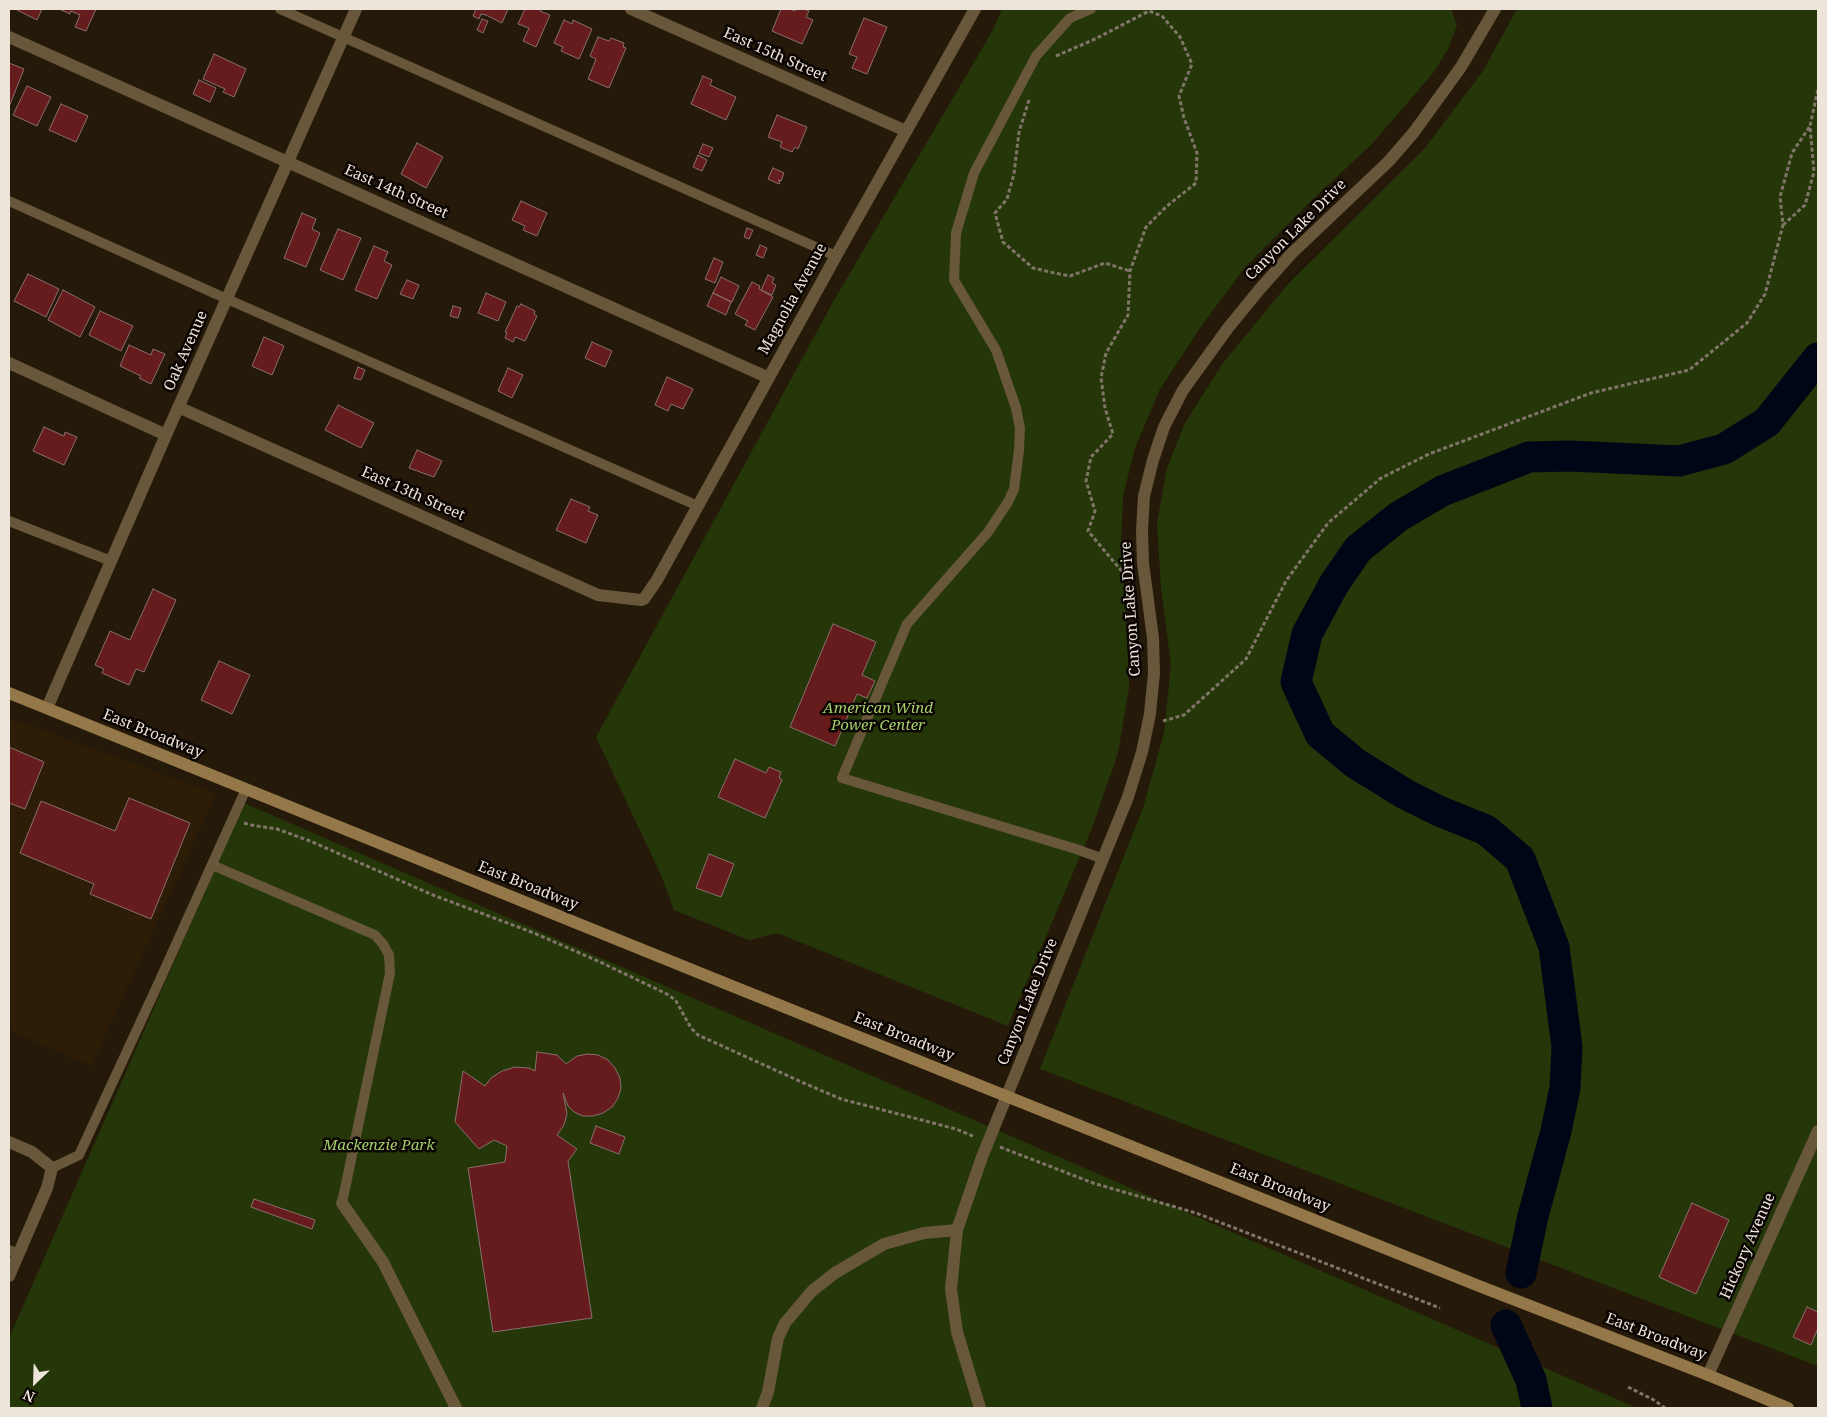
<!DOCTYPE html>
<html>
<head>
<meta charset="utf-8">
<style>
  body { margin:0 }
  #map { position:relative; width:1827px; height:1417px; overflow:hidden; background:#251909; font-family:"Noto Serif",serif }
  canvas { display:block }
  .frame { position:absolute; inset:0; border:10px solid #ede4da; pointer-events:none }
  .north { position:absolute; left:10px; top:1357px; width:50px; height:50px; -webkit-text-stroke:4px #0a0502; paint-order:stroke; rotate:204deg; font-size:14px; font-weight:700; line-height:20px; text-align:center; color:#ede4da }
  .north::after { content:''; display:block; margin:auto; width:18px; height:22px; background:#ede4da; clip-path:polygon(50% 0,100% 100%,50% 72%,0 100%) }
</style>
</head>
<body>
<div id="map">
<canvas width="1827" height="1417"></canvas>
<div class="frame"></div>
<div class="north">N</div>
</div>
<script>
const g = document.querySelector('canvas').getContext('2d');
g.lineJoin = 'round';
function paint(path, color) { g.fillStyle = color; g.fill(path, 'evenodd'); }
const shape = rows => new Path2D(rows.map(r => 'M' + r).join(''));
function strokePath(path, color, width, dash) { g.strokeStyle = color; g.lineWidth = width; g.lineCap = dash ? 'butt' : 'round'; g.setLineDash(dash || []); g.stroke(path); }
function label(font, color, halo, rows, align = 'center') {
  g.font = font + ' "Noto Serif",serif'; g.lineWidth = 5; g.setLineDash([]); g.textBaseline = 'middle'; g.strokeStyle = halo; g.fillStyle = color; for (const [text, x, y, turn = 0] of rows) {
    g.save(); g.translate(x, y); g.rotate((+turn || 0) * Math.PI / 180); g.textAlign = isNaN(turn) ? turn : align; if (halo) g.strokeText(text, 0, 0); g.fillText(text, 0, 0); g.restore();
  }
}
paint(shape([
  [9,718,216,794,91,1066,9,1030]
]), '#2d1d06');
paint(shape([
  [1002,9,1451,9,1457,25,1449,47,1434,72,1371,145,1314,198,1246,266,1202,325,1160,389,1135,448,1123,496,1121,547,1126,611,1129,688,1118,753,1092,828,1008,1026,777,933,749,940,674,910,661,875,596,737,833,302,993,30],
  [1517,9,1818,9,1818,1366,1040,1069,1143,808,1164,733,1171,665,1161,588,1157,523,1167,468,1185,423,1223,363,1288,284,1425,148,1483,71],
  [244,803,1637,1408,9,1408,9,1338]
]), '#253709');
strokePath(shape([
  [1521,1273,1533,1216,1556,1131,1565,1088,1567,1047,1554,947,1520,859,1486,830,1439,811,1405,794,1355,763,1320,734,1296,682,1307,634,1334,584,1358,549,1398,517,1442,491,1529,457,1570,456,1679,461,1724,449,1767,422,1818,358],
  [1506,1325,1531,1380,1537,1408]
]), '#000615', 31);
const building = shape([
  [17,9,42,9,37,20,17,10,17,9],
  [59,9,96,9,86,31,75,27,80,15,71,11,70,14,59,9],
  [476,9,508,9,502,23,486,15,481,14,479,19,473,16,476,9],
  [525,9,541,9,540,11,550,15,536,47,523,41,529,28,518,24,525,9],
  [781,9,789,9,795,11,796,9,804,9,809,11,806,17,813,20,802,44,772,31,781,9],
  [864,18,887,27,867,74,852,68,857,57,849,54,864,18],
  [482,19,488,21,483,33,477,30,482,19],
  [564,20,572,24,573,20,592,29,579,59,561,51,563,47,554,43,564,20],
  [598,37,609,41,611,38,624,43,623,47,626,48,609,88,588,79,596,59,590,56,598,37],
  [214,54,246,69,234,97,223,92,225,89,203,79,214,54],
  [9,63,24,69,9,107,9,63],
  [703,76,712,80,710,85,736,97,726,120,691,104,703,76],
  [199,80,216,88,210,102,193,94,199,80],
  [27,86,51,97,37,126,13,115,27,86],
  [61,104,88,116,76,142,49,130,61,104],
  [777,115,807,127,798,149,795,147,792,152,780,147,782,142,768,137,777,115],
  [417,143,443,157,426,188,401,174,417,143],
  [703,144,713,148,709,157,699,153,703,144],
  [698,155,707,160,702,171,693,167,698,155],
  [773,168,784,173,781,181,778,180,780,182,779,184,768,179,773,168],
  [521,201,547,213,537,236,523,230,525,226,512,220,521,201],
  [302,213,316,219,312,229,320,233,306,267,284,258,302,213],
  [747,228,753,230,749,239,744,237,747,228],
  [338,229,361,238,343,280,320,270,338,229],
  [760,245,767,248,763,258,756,255,760,245],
  [374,246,388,252,384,261,392,265,377,299,355,290,374,246],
  [714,258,723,262,715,283,705,279,714,258],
  [28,274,59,289,46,317,14,301,28,274],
  [768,275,774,278,772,283,776,285,772,295,761,290,768,275],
  [721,277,739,286,732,302,713,293,721,277],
  [407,280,419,285,413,299,400,294,407,280],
  [752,282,760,286,759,289,773,297,755,330,745,325,748,321,735,314,752,282],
  [63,290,95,307,80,337,48,320,63,290],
  [486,293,506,302,498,321,478,313,486,293],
  [713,293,731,302,726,315,707,306,713,293],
  [521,304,535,311,534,314,537,316,525,341,515,337,513,342,505,338,507,333,505,332,517,306,519,307,521,304],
  [453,306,461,308,458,318,450,316,453,306],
  [100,311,133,326,121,351,89,335,100,311],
  [264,337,284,346,272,375,252,366,264,337],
  [592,342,612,351,605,367,585,358,592,342],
  [129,345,151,355,153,349,165,354,151,384,139,378,141,376,120,366,129,345],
  [358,367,365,370,361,380,354,378,358,367],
  [508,368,523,375,512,398,498,391,508,368],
  [667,377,693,389,683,409,671,404,668,411,655,405,667,377],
  [338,405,374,423,361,448,325,430,338,405],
  [44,427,64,436,65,432,77,437,64,465,33,451,44,427],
  [417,450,442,461,434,477,409,468,417,450],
  [571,499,590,507,588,511,598,515,586,543,556,530,571,499],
  [153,589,176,600,144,672,136,669,129,685,102,673,104,669,95,665,110,631,130,640,153,589],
  [833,624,876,642,862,675,875,681,867,698,857,694,835,746,790,727,833,624],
  [219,661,250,675,232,714,201,700,219,661],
  [9,747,44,762,25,809,9,803,9,747],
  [735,759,766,773,769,767,781,772,779,778,782,780,765,818,718,797,735,759],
  [129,798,190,823,151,919,90,894,94,884,20,853,41,801,115,831,129,798],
  [709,854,734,864,721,897,696,888,709,854],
  [537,1052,557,1055,566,1064,577,1056,588,1054,598,1055,608,1060,615,1068,620,1078,621,1088,618,1098,612,1107,603,1113,593,1116,583,1116,574,1112,568,1106,563,1093,567,1114,564,1125,557,1135,577,1149,568,1161,592,1318,493,1332,468,1168,505,1162,507,1146,494,1140,479,1149,455,1122,463,1071,485,1086,491,1078,502,1071,515,1067,529,1068,535,1071,537,1052],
  [596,1126,625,1137,619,1154,590,1143,596,1126],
  [254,1199,315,1220,312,1229,251,1207,254,1199],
  [1692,1203,1729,1220,1696,1294,1659,1277,1692,1203],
  [1807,1307,1818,1312,1818,1328,1811,1345,1793,1337,1807,1307]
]);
paint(building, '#661b1d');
strokePath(building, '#896f6d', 1);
strokePath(shape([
  [1056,56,1095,39,1149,11,1162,16,1180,37,1192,64,1179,96,1184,118,1197,153,1196,183,1167,206,1146,227,1130,271,1128,315,1106,353,1101,378,1105,408,1113,434,1091,457,1086,481,1095,511,1088,531,1130,581],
  [1029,100,1019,132,1014,174,1007,199,995,213,1003,242,1033,268,1050,272,1070,276,1105,263,1130,271],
  [1783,225,1805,205,1814,172,1810,126,1818,89],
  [1163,721,1184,715,1246,659,1286,581,1328,523,1381,478,1429,454,1591,393,1689,370,1747,323,1765,294,1783,225,1780,197,1792,153,1810,126],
  [244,823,251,825,277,829,310,841,433,895,534,933,600,962,669,995,676,1001,691,1028,698,1035,806,1084,841,1099,956,1129,975,1137],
  [1000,1147,1093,1183,1196,1213,1440,1308],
  [1628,1387,1654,1400,1665,1408]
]), '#807568', 3, [4, 2.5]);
strokePath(shape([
  [280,9,836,256],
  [1091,9,1070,18,1036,56,974,173,956,233,954,280,996,350,1016,408,1020,428,1019,450,1014,489,1008,502,988,532,907,624,842,778,1076,849,1103,859],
  [9,201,227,299,698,506],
  [9,521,111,561],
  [212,865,375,935,383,944,389,955,390,973,342,1203],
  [52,1168,79,1155,159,982,246,789],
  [9,1250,18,1254]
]), '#68573a', 10);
strokePath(shape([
  [631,9,906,131],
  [9,37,769,378],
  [9,363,166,435],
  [178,407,598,595,641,600,644,599,657,580,841,247,975,9],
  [47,708,166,435,356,9],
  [9,1142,32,1152,52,1168,47,1188,9,1276],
  [342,1203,383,1262,456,1408],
  [1708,1375,1818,1131],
  [762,1408,768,1392,778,1338,785,1323,812,1291,835,1273,884,1244,924,1233,957,1230]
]), '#68573a', 12);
strokePath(shape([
  [980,1408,957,1332,951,1289,957,1230,982,1157,1128,797,1142,752,1150,714,1154,673,1153,638,1143,563,1142,530,1144,496,1153,460,1164,427,1183,390,1228,328,1259,290,1291,254,1389,161,1414,132,1461,67,1495,9]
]), '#68573a', 12);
strokePath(shape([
  [9,693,722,982,1479,1286,1708,1375,1788,1408]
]), '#947849', 12);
label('15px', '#ede4da', '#0a0502', [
  ["East 15th Street",775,55,24],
  ["East 14th Street",396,192,24],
  ["Canyon Lake Drive",1296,230,-45],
  ["Magnolia Avenue",793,299,-61],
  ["Oak Avenue",186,351,-66],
  ["East 13th Street",413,494,24],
  ["Canyon Lake Drive",1131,609,-94],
  ["East Broadway",153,734,22],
  ["East Broadway",528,886,22],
  ["Canyon Lake Drive",1028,1002,-68],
  ["East Broadway",904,1037,22],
  ["East Broadway",1280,1188,22],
  ["Hickory Avenue",1748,1246,-66],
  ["East Broadway",1656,1337,21]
]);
label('italic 15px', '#a5cf6a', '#0a0502', [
  ["American Wind",878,709],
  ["Power Center",878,726],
  ["Mackenzie Park",379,1146]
]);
</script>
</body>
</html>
